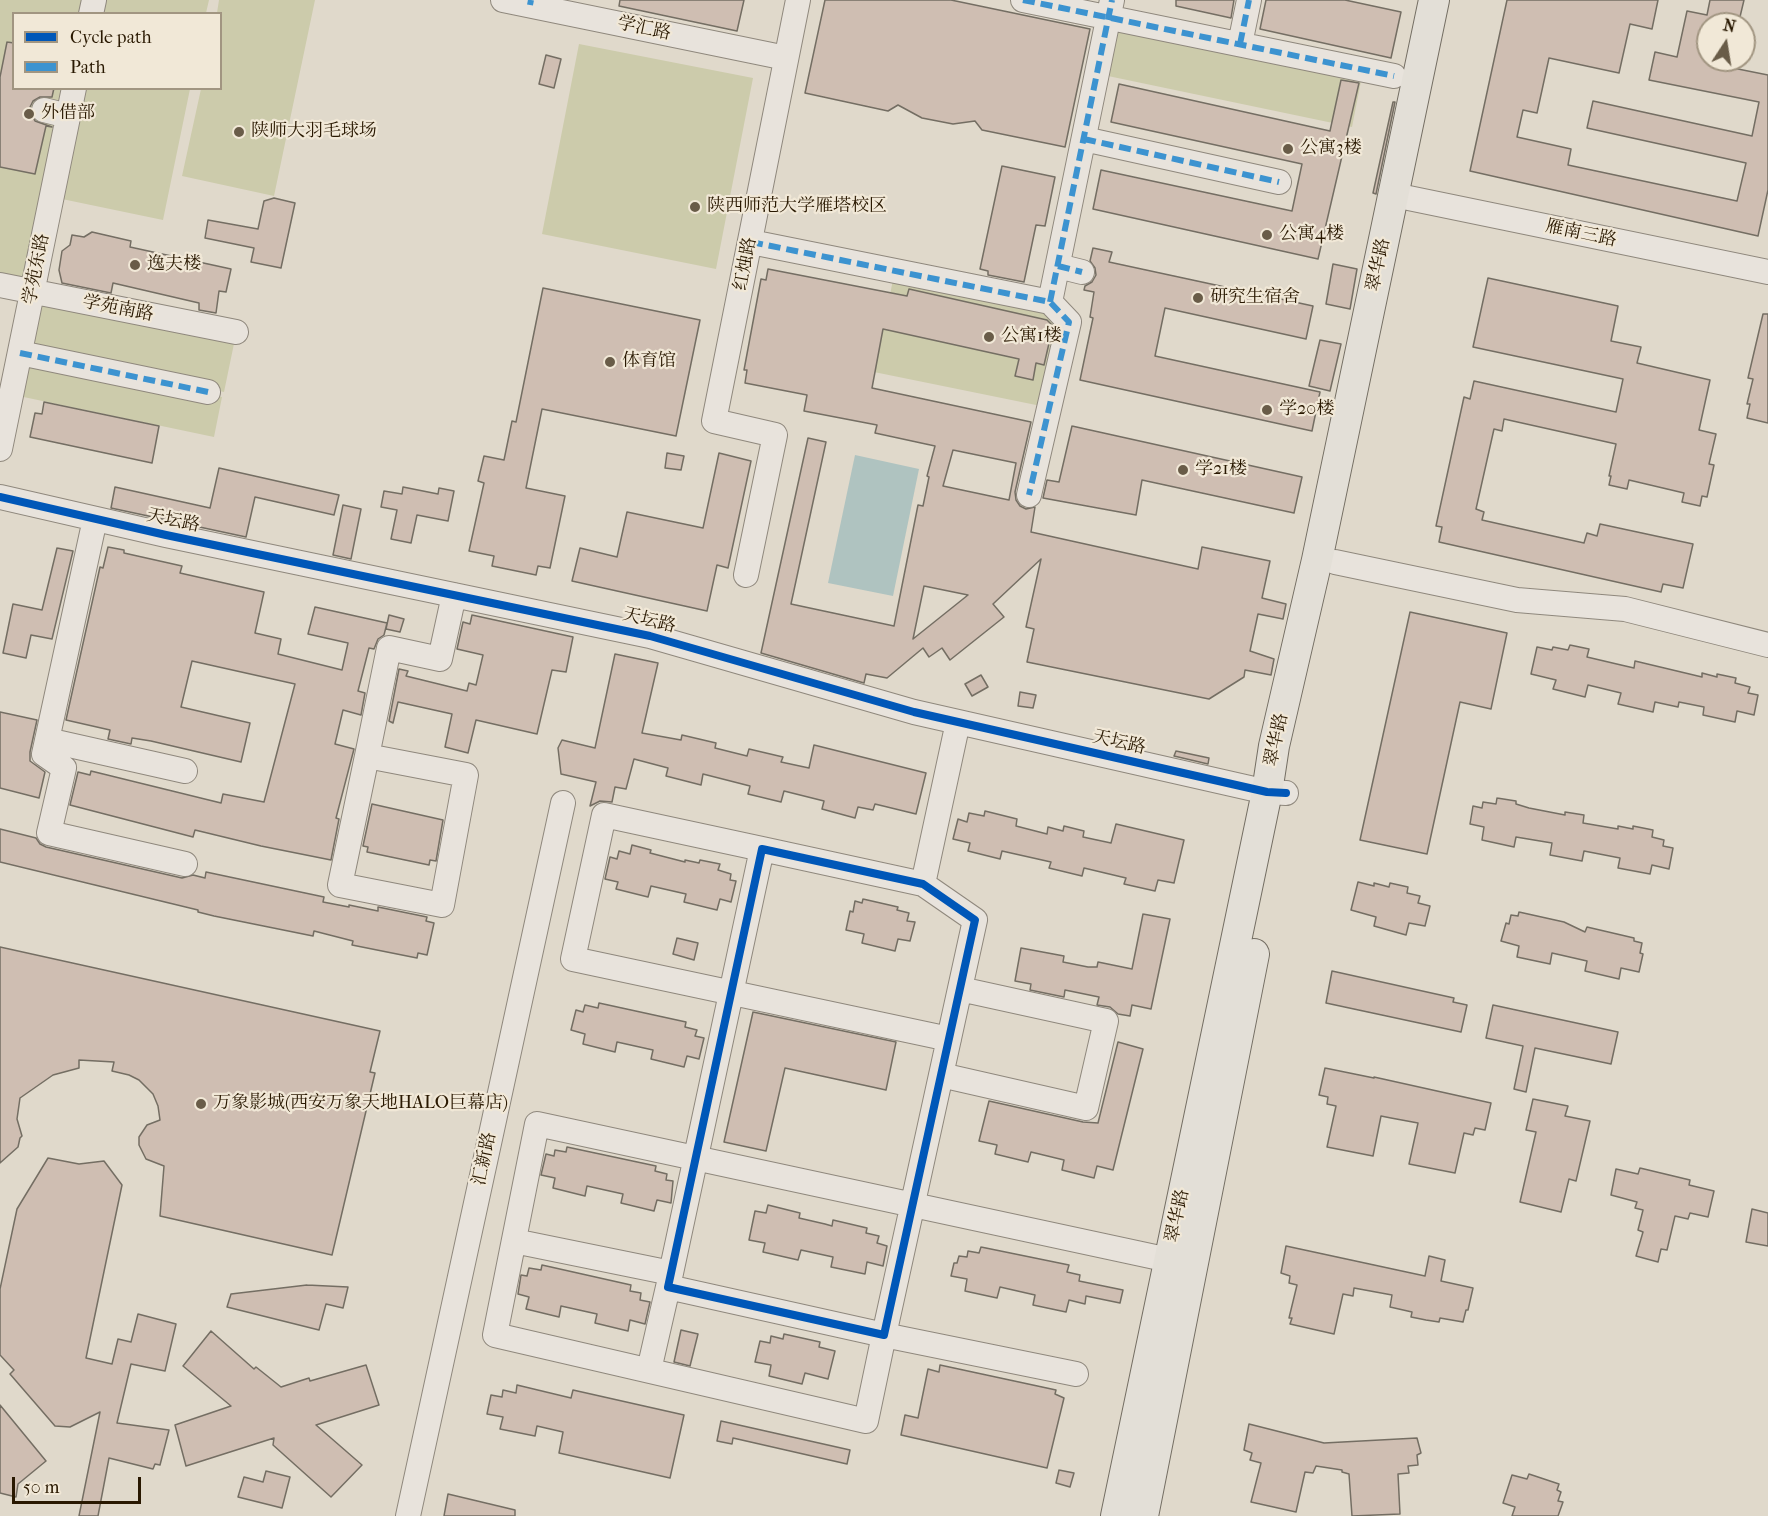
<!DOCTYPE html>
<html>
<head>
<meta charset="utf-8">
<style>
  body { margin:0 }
  #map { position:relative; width:1768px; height:1516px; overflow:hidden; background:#e0d9cb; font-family:"IM FELL French Canon",serif }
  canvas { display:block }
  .legend { position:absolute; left:12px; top:12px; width:210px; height:78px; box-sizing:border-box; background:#f1e8d7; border:2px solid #a19581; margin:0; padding:8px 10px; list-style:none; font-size:18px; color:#291801 }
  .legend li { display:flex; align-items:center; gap:12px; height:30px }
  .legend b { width:30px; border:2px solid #a19581 }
  .north { position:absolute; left:1696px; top:12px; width:60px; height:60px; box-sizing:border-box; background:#f1e8d7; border:2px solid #a19581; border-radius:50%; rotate:12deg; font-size:16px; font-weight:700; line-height:24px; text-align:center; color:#291801 }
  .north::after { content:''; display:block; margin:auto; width:21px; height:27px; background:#695c48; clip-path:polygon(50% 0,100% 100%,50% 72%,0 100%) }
  .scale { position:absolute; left:12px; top:1477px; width:129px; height:27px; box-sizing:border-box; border:3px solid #291801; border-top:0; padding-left:8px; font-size:18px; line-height:21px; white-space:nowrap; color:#291801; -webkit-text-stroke:4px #f1e8d7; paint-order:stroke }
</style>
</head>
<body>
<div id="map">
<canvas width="1768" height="1516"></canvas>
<ul class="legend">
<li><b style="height:8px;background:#0057b8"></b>Cycle path</li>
<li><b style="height:8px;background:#3c93d0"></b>Path</li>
</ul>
<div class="north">N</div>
<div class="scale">50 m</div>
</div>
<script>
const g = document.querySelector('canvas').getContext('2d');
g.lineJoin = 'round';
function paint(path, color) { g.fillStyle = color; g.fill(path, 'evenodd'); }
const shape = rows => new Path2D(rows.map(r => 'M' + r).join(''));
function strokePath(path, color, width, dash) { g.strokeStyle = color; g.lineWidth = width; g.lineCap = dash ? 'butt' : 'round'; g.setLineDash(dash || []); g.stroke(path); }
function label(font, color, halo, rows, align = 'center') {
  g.font = font + ' "IM FELL French Canon","Noto Serif SC",serif'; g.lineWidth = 4.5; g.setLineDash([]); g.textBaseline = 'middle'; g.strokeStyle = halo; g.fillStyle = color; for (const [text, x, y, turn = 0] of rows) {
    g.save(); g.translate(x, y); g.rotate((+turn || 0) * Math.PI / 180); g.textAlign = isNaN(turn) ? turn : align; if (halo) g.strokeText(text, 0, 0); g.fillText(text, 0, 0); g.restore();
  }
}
paint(shape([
  [0,0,85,0,82,13,14,14,14,88,67,89,26,285,0,279],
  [103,0,209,0,206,13,100,14],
  [219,0,315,0,274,196,182,176,201,89,220,88,220,14,217,13],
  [1118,24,1362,76,1352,127,1108,76],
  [579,44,753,78,716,269,542,234],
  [85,89,190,89,163,220,62,199],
  [894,275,1046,308,1060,322,1041,406,874,372],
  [34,295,236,334,224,392,23,352],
  [22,356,222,397,214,437,14,395]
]), '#cccbab');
paint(shape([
  [855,455,919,469,893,596,828,583]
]), '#afc3c0');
const building = shape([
  [620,0,744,0,737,31,619,6,620,0],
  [825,0,951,0,1090,29,1065,147,982,130,975,121,953,124,922,118,898,105,888,111,805,93,825,0],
  [1176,0,1234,0,1231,18,1176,6,1176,0],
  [1266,0,1345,0,1401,12,1391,58,1260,29,1266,0],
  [1507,0,1658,0,1652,29,1630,24,1619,73,1549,58,1537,113,1523,110,1517,137,1571,149,1568,165,1737,201,1746,163,1587,128,1593,101,1752,136,1759,102,1649,80,1655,52,1677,57,1687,11,1707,15,1710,0,1744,0,1739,21,1725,18,1724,24,1708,24,1708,63,1768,75,1768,190,1758,236,1470,171,1507,0],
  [7,42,14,43,14,88,54,88,52,97,40,97,33,101,30,107,31,114,35,121,52,127,46,126,35,174,0,167,0,77,7,42],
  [546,55,561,59,554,88,539,84,546,55],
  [1341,80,1359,83,1318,259,1093,209,1101,170,1292,211,1302,164,1111,122,1119,84,1330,131,1341,80],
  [1393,102,1395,102,1376,194,1373,193,1393,102],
  [1002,166,1055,177,1045,226,1036,225,1024,282,988,275,988,271,980,269,1002,166],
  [274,198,295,203,281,268,251,262,254,248,205,238,208,220,258,229,264,201,274,198],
  [92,232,131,241,130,247,231,269,226,292,219,291,216,313,199,310,199,303,113,283,111,293,62,283,59,270,62,251,70,245,72,235,84,237,92,232],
  [1093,248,1112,252,1109,262,1313,306,1306,339,1165,308,1155,356,1320,392,1312,431,1080,380,1093,318,1090,317,1094,292,1084,290,1085,286,1092,282,1096,275,1095,268,1090,261,1093,248],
  [1333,264,1357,269,1350,309,1326,304,1333,264],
  [768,269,907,296,909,289,1047,320,1053,326,1044,365,1036,363,1033,380,1015,376,1019,359,883,329,872,388,1031,422,1015,492,1016,500,1020,506,1026,509,1035,507,1031,532,1198,569,1202,547,1270,561,1262,598,1286,604,1283,619,1258,614,1250,651,1274,659,1271,675,1245,670,1244,677,1209,699,1027,662,1034,629,1026,627,1041,559,993,604,1004,617,950,660,942,648,929,657,923,648,887,678,866,674,864,683,761,653,808,438,826,442,791,604,894,626,918,505,923,506,929,477,927,476,935,446,875,433,877,425,804,411,807,395,745,383,747,370,744,370,761,279,766,280,768,269],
  [953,450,1016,463,1009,500,943,486,953,450],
  [924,586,968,595,913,639,924,586],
  [1488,278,1618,306,1611,341,1641,347,1637,363,1710,380,1699,430,1716,434,1709,464,1714,465,1707,497,1702,496,1700,506,1682,502,1684,493,1629,480,1627,489,1609,485,1611,476,1609,476,1616,444,1504,419,1502,431,1494,429,1476,509,1484,512,1482,520,1584,543,1587,533,1597,536,1600,524,1693,544,1683,588,1663,584,1661,592,1439,542,1442,527,1436,526,1464,397,1470,399,1474,381,1616,412,1623,379,1473,347,1488,278],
  [543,288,700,320,676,436,542,409,526,488,565,496,550,568,538,566,536,575,492,566,494,556,469,551,484,483,478,481,484,456,504,460,512,421,516,422,543,288],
  [1763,314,1768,314,1768,423,1747,418,1750,404,1747,404,1753,379,1748,378,1763,314],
  [1320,340,1341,344,1330,391,1309,386,1320,340],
  [44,402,159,426,152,463,30,437,35,413,42,414,44,402],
  [1072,426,1302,477,1294,513,1142,480,1136,515,1043,498,1047,480,1059,482,1072,426],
  [667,453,684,456,681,470,665,468,667,453],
  [719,453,751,461,728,568,717,565,707,611,572,581,580,548,617,557,627,512,703,528,719,453],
  [219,468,339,495,334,515,255,497,246,537,111,508,115,487,210,508,219,468],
  [403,487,438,494,439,488,454,491,448,521,417,515,411,543,391,539,397,510,381,507,384,491,402,494,403,487],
  [343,505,361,509,351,559,333,555,343,505],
  [108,547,124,550,124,553,182,566,180,573,264,592,255,633,281,639,278,654,342,670,348,643,308,634,315,607,387,623,384,635,378,639,374,649,369,648,358,691,365,693,361,715,343,710,335,744,354,749,336,818,339,819,331,860,261,846,195,830,193,837,70,805,78,772,90,775,91,771,221,803,223,794,264,802,295,684,192,661,181,707,250,723,241,762,151,741,132,738,131,744,108,739,110,730,66,720,100,567,103,568,108,547],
  [57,548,73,551,52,639,31,635,26,658,3,653,13,604,42,610,57,548],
  [1410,612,1507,633,1491,709,1460,702,1427,854,1360,840,1410,612],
  [389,615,404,619,400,632,386,629,389,615],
  [472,615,573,637,566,672,552,670,537,734,476,720,468,753,445,747,452,714,398,702,393,723,389,721,399,669,408,671,406,676,467,691,469,683,476,685,483,655,457,649,463,622,470,624,472,615],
  [1570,645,1589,649,1587,657,1621,665,1634,668,1635,661,1702,677,1702,673,1717,677,1717,674,1736,678,1735,683,1750,687,1748,693,1758,695,1754,715,1737,711,1735,722,1703,715,1704,707,1679,702,1678,707,1655,702,1653,712,1618,704,1621,693,1588,685,1585,697,1553,689,1556,680,1531,674,1537,647,1552,650,1553,647,1568,650,1570,645],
  [615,654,658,663,642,733,681,740,682,735,716,743,715,748,747,756,749,749,783,757,781,762,809,768,814,745,926,773,916,814,875,804,873,810,858,807,855,818,822,809,824,801,784,791,781,802,748,794,750,786,703,774,701,785,666,776,668,768,634,759,626,789,615,787,612,802,600,801,590,806,596,782,561,774,558,748,562,740,595,748,615,654],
  [981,675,988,687,972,696,965,684,981,675],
  [1020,692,1036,695,1033,708,1018,706,1020,692],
  [0,712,37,720,30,752,30,761,45,772,39,798,0,788,0,712],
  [1176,751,1209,758,1208,764,1174,756,1176,751],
  [1497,798,1516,801,1516,804,1529,808,1565,815,1565,812,1584,815,1583,823,1618,829,1618,826,1633,829,1633,826,1653,830,1652,837,1664,840,1663,846,1673,848,1669,869,1652,865,1650,874,1618,868,1620,858,1584,851,1582,861,1550,855,1552,843,1516,837,1514,847,1482,840,1484,827,1470,824,1473,806,1482,808,1483,802,1496,804,1497,798],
  [372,804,443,820,436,861,430,860,429,865,367,852,368,847,363,846,372,804],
  [985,811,1017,819,1016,826,1047,834,1048,827,1063,831,1064,826,1084,831,1083,837,1111,843,1116,824,1184,840,1174,883,1158,880,1155,891,1124,884,1126,878,1084,868,1082,876,1049,868,1051,862,1002,851,1000,859,968,851,970,843,953,839,958,819,967,822,969,813,984,816,985,811],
  [0,829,36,838,40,844,46,847,182,878,193,875,205,878,206,872,324,897,323,902,349,907,349,905,378,911,378,907,427,917,426,921,434,923,427,955,418,953,417,958,352,945,353,941,314,931,313,936,214,916,198,912,198,910,0,862,0,829],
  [632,845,651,850,650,853,685,862,685,860,699,863,700,860,720,864,718,870,731,874,730,880,736,881,731,902,720,899,717,910,684,902,686,894,651,886,648,897,616,889,618,882,605,879,610,857,617,859,619,851,630,854,632,845],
  [1358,882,1374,886,1374,883,1389,887,1390,883,1408,887,1407,893,1420,896,1418,903,1430,906,1425,926,1409,923,1406,935,1374,926,1376,917,1351,910,1358,882],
  [863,899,898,907,897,910,909,913,907,921,915,922,910,941,898,939,895,951,862,943,864,934,846,930,850,911,853,912,855,901,862,903,863,899],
  [1519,912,1564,922,1585,932,1587,927,1634,938,1634,941,1642,943,1640,953,1643,954,1639,972,1621,968,1619,979,1585,971,1587,961,1552,953,1550,964,1517,957,1519,946,1501,941,1506,923,1509,924,1511,915,1518,916,1519,912],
  [1143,914,1170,919,1151,1009,1132,1005,1130,1016,1118,1014,1110,1007,1097,1005,1099,997,1065,990,1064,997,1030,990,1031,984,1015,981,1021,948,1064,956,1063,962,1088,967,1097,967,1098,962,1132,969,1143,914],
  [677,938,698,943,694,960,673,954,677,938],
  [0,947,380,1031,370,1072,375,1073,332,1255,160,1216,164,1166,146,1159,139,1145,139,1137,147,1125,160,1120,158,1106,153,1094,139,1080,129,1075,112,1071,114,1062,79,1060,79,1068,53,1075,20,1098,17,1119,22,1136,20,1138,18,1147,0,1163,0,947],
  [1332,971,1454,998,1453,1002,1467,1005,1461,1032,1326,1003,1332,971],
  [599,1003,686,1022,685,1027,697,1030,695,1036,704,1038,699,1059,687,1056,684,1067,651,1059,653,1050,617,1042,615,1052,583,1044,585,1034,571,1030,576,1010,583,1012,585,1005,598,1008,599,1003],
  [1493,1005,1618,1032,1611,1064,1535,1048,1526,1092,1514,1089,1523,1046,1486,1038,1493,1005],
  [753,1012,896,1042,886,1090,785,1068,766,1151,724,1142,753,1012],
  [1118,1042,1143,1049,1113,1170,1097,1166,1094,1178,1062,1170,1064,1160,1031,1152,1028,1162,995,1154,997,1145,979,1141,989,1101,1083,1122,1098,1123,1118,1042],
  [1325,1068,1374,1078,1374,1077,1491,1103,1485,1130,1475,1128,1473,1135,1464,1133,1455,1173,1409,1164,1418,1123,1391,1118,1381,1116,1373,1156,1327,1147,1336,1106,1327,1104,1328,1097,1319,1095,1325,1068],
  [1533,1099,1568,1106,1565,1116,1590,1121,1576,1181,1569,1179,1561,1212,1520,1202,1536,1132,1526,1130,1533,1099],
  [567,1147,656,1166,655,1171,667,1174,666,1180,673,1181,671,1203,657,1200,654,1211,621,1203,623,1194,587,1186,585,1196,553,1188,555,1178,541,1175,546,1154,554,1156,555,1150,566,1152,567,1147],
  [48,1158,79,1164,104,1161,122,1185,86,1358,112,1364,118,1339,131,1342,138,1314,176,1324,165,1371,131,1364,117,1423,169,1430,160,1465,155,1464,153,1469,109,1458,98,1516,79,1516,100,1412,70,1427,55,1426,10,1374,14,1370,0,1355,0,1289,17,1209,48,1158],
  [1640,1168,1690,1180,1689,1185,1714,1191,1708,1217,1690,1213,1688,1219,1675,1216,1667,1250,1661,1249,1658,1262,1636,1256,1643,1232,1638,1230,1643,1210,1635,1208,1637,1202,1611,1195,1616,1169,1638,1174,1640,1168],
  [768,1205,800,1213,799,1218,825,1224,832,1226,833,1220,867,1228,866,1233,879,1236,877,1243,887,1246,883,1266,867,1262,865,1274,831,1267,833,1257,801,1250,798,1260,763,1252,765,1243,749,1240,755,1211,766,1213,768,1205],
  [1752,1209,1768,1213,1768,1246,1746,1242,1752,1209],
  [1286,1246,1425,1276,1429,1256,1445,1260,1441,1281,1473,1288,1468,1310,1466,1310,1463,1322,1440,1318,1439,1322,1426,1320,1411,1317,1412,1312,1390,1307,1392,1295,1354,1288,1353,1296,1343,1294,1334,1334,1290,1324,1292,1318,1289,1318,1297,1285,1289,1283,1290,1276,1281,1273,1286,1246],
  [981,1247,1069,1265,1067,1272,1080,1275,1079,1281,1123,1290,1120,1303,1086,1296,1085,1304,1069,1300,1066,1312,1033,1305,1035,1295,1000,1287,997,1298,965,1291,967,1279,951,1276,954,1263,957,1263,959,1256,967,1257,968,1251,979,1253,981,1247],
  [542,1265,631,1285,630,1291,641,1293,640,1300,650,1302,645,1324,630,1320,628,1331,595,1323,597,1314,561,1306,559,1317,526,1309,529,1297,518,1294,521,1275,527,1276,529,1268,541,1270,542,1265],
  [307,1285,348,1287,343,1308,326,1304,319,1330,227,1307,231,1294,307,1285],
  [681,1330,698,1334,690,1366,674,1362,681,1330],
  [211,1331,254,1369,256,1367,281,1387,309,1378,310,1381,366,1365,379,1405,316,1425,362,1465,331,1497,273,1445,274,1438,186,1466,175,1425,231,1406,183,1366,211,1331],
  [784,1334,820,1342,819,1347,835,1351,828,1379,805,1373,802,1384,769,1376,771,1365,755,1362,760,1341,770,1343,771,1336,783,1339,784,1334],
  [940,1365,1056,1390,1055,1394,1064,1398,1047,1468,901,1435,905,1415,918,1418,928,1369,939,1372,940,1365],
  [517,1385,571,1398,573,1390,684,1415,670,1478,559,1453,563,1432,537,1426,535,1436,500,1429,503,1417,487,1414,491,1395,502,1397,503,1390,516,1393,517,1385],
  [0,1405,46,1461,18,1484,16,1497,0,1493,0,1405],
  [721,1421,850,1450,847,1464,733,1438,732,1444,717,1441,721,1421],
  [1249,1424,1324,1443,1417,1438,1421,1453,1417,1455,1418,1465,1408,1466,1409,1473,1398,1474,1400,1514,1352,1516,1349,1474,1342,1472,1342,1470,1316,1466,1313,1473,1305,1472,1296,1512,1251,1502,1261,1463,1250,1460,1252,1453,1244,1450,1249,1424],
  [1059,1470,1074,1473,1070,1487,1056,1483,1059,1470],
  [266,1471,290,1477,282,1508,238,1497,244,1477,263,1482,266,1471],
  [1529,1474,1559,1484,1557,1490,1561,1492,1558,1501,1563,1502,1558,1516,1512,1516,1515,1507,1503,1503,1512,1475,1527,1479,1529,1474],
  [448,1494,515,1510,515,1516,444,1516,448,1494]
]);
paint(building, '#cfbeb2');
strokePath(building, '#746e63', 1.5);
const minor = shape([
  [503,0,786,58],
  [1023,0,1394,76],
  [91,14,94,0],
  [1240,44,1249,0],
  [44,110,68,116],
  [1084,139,1279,182],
  [1394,195,1768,272],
  [751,242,1050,302,1069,322,1029,495],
  [1058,266,1082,272],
  [0,285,236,332],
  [1050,302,1112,0],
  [20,353,208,392],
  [0,449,74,88],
  [0,497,166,535,650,636,914,712,1267,792,1286,793],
  [95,519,44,754,64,768,49,833,185,864],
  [1335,562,1517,600,1625,609,1768,645],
  [746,575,775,435,714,421,798,0],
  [47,740,185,771],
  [367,756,466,775,442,905,340,885,367,756,389,648,440,659,454,595],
  [762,849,923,884,975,920,884,1335,668,1287,762,849],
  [762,849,604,815,573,959,949,1039],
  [923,884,958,722],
  [941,1075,1086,1108,1106,1021,960,989],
  [514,1241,671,1273],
  [649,1370,668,1287],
  [1076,1374,884,1335,866,1421,495,1335,537,1124,1169,1260],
  [408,1516,563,803]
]);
const major = shape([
  [1116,1516,1267,792,1274,746,1317,560,1434,0],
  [1143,1516,1254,954]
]);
strokePath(minor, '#8f887d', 26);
strokePath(major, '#746e63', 32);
strokePath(minor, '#e8e3dc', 24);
strokePath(major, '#e3dfd7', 30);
strokePath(shape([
  [1023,0,1394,76],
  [530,5,531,0],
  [1240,44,1249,0],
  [44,110,68,116],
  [1084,139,1279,182],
  [751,242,1050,302,1069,322,1029,495],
  [1058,266,1082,272],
  [1050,302,1112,0],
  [20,353,208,392]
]), '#3c93d0', 6, [12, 6]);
strokePath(shape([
  [0,497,166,535,650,636,914,712,1267,792,1286,793],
  [762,849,923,884,975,920,884,1335,668,1287,762,849]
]), '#0057b8', 8);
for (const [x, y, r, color] of [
  [29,114,6,"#695c48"],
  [239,132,6,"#695c48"],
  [1288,149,6,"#695c48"],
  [695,207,6,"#695c48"],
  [1267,235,6,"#695c48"],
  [135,265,6,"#695c48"],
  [1198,298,6,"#695c48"],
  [989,337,6,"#695c48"],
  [610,362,6,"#695c48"],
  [1267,410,6,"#695c48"],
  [1183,470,6,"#695c48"],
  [201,1104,6,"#695c48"]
]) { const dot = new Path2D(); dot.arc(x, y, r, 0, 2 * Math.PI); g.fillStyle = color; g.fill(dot); strokePath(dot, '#f1e8d7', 2); }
label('18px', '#291801', '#f1e8d7', [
  ["学汇路",644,29,12],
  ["雁南三路",1581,234,12],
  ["红烛路",746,264,-79],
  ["翠华路",1379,265,-78],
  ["学苑东路",37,269,-79],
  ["学苑南路",118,309,11],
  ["天坛路",173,521,12],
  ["天坛路",649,621,14],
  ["翠华路",1277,740,-78],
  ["天坛路",1119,743,13],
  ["汇新路",485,1159,-78],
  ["翠华路",1178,1216,-78]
]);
label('18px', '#291801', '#f1e8d7', [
  ["外借部",41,114],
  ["陕师大羽毛球场",251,132],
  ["公寓3楼",1300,149],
  ["陕西师范大学雁塔校区",707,207],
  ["公寓4楼",1279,235],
  ["逸夫楼",147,265],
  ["研究生宿舍",1210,298],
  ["公寓1楼",1001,337],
  ["体育馆",622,362],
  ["学20楼",1279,410],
  ["学21楼",1195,470],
  ["万象影城(西安万象天地HALO巨幕店)",213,1104]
], 'left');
</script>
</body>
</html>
